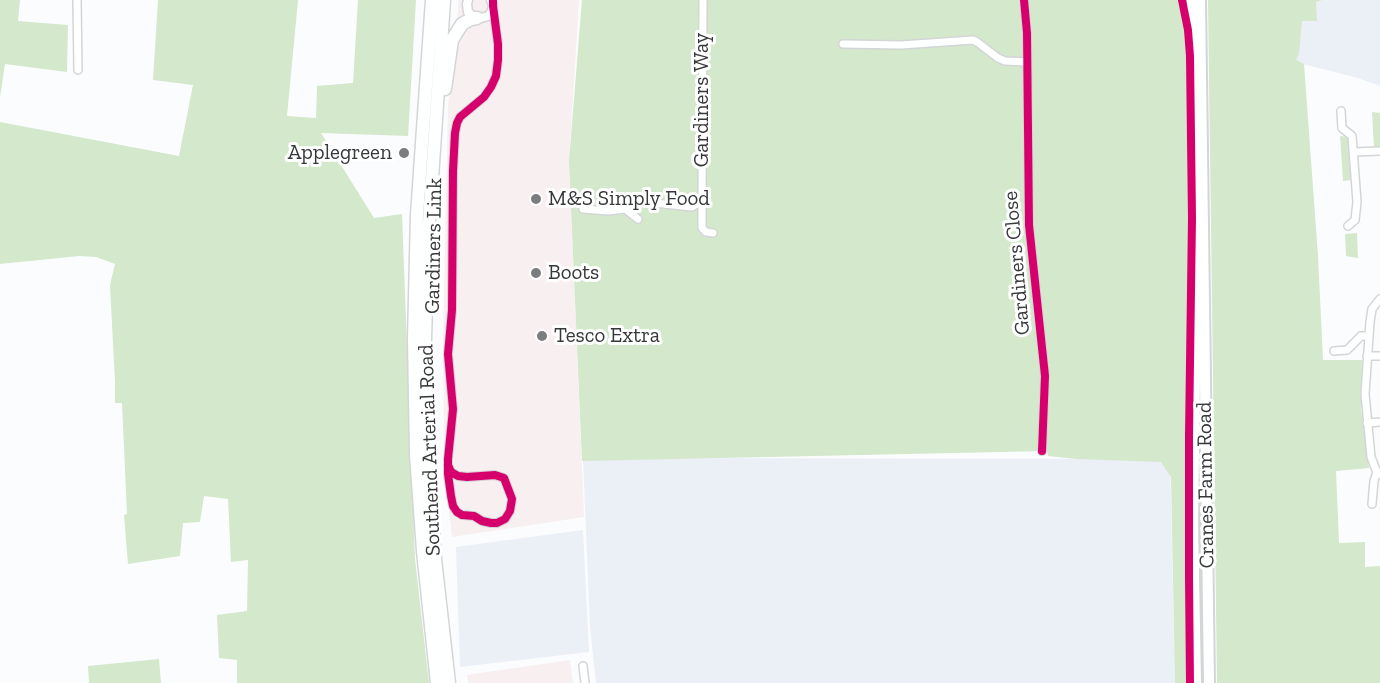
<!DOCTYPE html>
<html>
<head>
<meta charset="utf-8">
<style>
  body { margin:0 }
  canvas { display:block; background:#fafcfe }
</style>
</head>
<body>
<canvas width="1380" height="683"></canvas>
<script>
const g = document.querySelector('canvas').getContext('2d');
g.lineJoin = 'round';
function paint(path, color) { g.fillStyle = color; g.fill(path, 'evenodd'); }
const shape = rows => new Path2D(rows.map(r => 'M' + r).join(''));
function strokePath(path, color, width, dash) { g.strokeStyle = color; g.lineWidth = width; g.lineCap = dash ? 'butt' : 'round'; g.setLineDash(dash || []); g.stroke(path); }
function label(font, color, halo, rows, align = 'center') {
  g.font = font + ' "Zilla Slab",serif'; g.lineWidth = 6; g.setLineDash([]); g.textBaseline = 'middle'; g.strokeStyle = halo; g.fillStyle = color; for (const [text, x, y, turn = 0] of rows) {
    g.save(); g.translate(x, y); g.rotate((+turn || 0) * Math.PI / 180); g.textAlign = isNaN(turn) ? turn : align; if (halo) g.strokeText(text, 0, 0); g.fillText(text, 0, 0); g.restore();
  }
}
paint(shape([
  [459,0,579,0,569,161,584,517,452,537,445,477,444,458,443,341,448,107],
  [570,660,573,683,468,683,467,675]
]), '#f8eff0');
paint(shape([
  [1236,0,1380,0,1380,86,1358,78,1295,62],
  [583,458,1170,459,1175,683,596,683,590,627],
  [583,530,589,652,460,667,456,547]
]), '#ebeff6');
paint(shape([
  [0,0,20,0,18,21,68,25,67,72,5,64,0,97],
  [158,0,298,0,287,116,316,118,317,86,353,83,358,0,416,0,408,136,321,133,374,218,402,214,415,559,429,683,237,683,237,660,219,658,217,615,247,611,248,560,231,562,228,499,204,496,200,522,183,523,180,556,128,564,124,515,127,514,122,403,115,403,115,382,110,285,115,264,96,257,79,256,0,264,0,122,179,156,193,85,153,80],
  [582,0,1180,0,1185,21,1189,52,1191,317,1191,683,1175,683,1171,477,1161,462,1077,459,1048,456,1047,451,582,461,569,161],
  [1208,0,1322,0,1316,2,1317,21,1302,21,1299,54,1296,60,1304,64,1318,256,1323,360,1362,360,1361,409,1369,468,1336,471,1339,543,1365,542,1365,567,1380,566,1380,683,1217,683],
  [1372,112,1380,113,1380,148,1374,148],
  [1340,136,1349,137,1352,180,1343,181],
  [1357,233,1358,258,1346,256,1345,234],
  [159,659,161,683,89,683,88,666]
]), '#d4e8cb');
const minor = shape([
  [77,0,78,70],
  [1024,0,1027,33,1029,225,1045,376,1042,451],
  [843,44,901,45,973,40,977,42,998,58,1005,61,1027,62],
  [1341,111,1342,128,1352,136,1357,202,1355,220,1348,226],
  [1354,152,1380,151],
  [702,201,702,228,706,232,713,233],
  [583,209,608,211,625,209],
  [638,219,625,209,627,200,692,207,702,201,703,0],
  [1380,299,1372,309,1370,322,1365,394,1371,457,1376,470,1380,474],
  [1334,351,1347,350,1361,336,1368,336],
  [1367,356,1380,356],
  [1367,423,1380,422],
  [448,465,451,472,458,476,467,477,495,475,504,478,512,499,510,511,505,519,497,523,491,523,482,521,474,516,462,515,457,512,453,506,451,496,448,474,448,459,453,409,448,354,452,310,453,171,455,133,457,123,460,117,484,97,491,87,496,76,498,60,498,44,493,8],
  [1372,504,1374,481,1377,472],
  [583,666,585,683]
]);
const tertiary = shape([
  [468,0,467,4,468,12,474,17,481,18,488,16,491,13,493,6,491,0]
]);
const primary = shape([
  [1192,0,1196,304,1193,522,1196,683],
  [1200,0,1209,683]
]);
const trunk = shape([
  [432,0,417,215,414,339,416,454,423,551,437,683],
  [444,0,428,238,425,339,428,453,435,559,449,683],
  [445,89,452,40,462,24,471,19,477,18]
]);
strokePath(minor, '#d4d5d7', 10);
strokePath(tertiary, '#d4d5d7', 11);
strokePath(primary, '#d4d5d7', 14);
strokePath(trunk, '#d4d5d7', 15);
strokePath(minor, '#feffff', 7);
strokePath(tertiary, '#feffff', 8);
strokePath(primary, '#feffff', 10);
strokePath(trunk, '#feffff', 12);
strokePath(shape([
  [1024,0,1027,33,1029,225,1045,376,1042,451],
  [1182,0,1188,30,1190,56,1192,218,1189,435,1189,578,1190,683],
  [448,465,451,472,458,476,467,477,495,475,504,478,512,499,510,511,505,519,497,523,491,523,482,521,474,516,462,515,457,512,453,506,451,496,448,474,448,459,453,409,448,354,452,310,453,171,455,133,457,123,460,117,484,97,491,87,496,76,498,60,498,44,493,6,493,0]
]), '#d6006c', 8);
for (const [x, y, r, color] of [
  [404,153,6,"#7b7d7f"],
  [536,199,6,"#7b7d7f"],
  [536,273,6,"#7b7d7f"],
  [542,336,6,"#7b7d7f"]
]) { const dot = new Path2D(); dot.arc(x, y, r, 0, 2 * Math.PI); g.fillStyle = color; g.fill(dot); strokePath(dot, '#fff', 2); }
label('21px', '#36383a', '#fff', [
  ["Gardiners Way",702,100,-90],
  ["Gardiners Link",434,246,-89],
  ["Gardiners Close",1017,263,-95],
  ["Southend Arterial Road",430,450,-92],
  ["Cranes Farm Road",1206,485,-91]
]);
label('21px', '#36383a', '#fff', [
  ["Applegreen",392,153,"right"],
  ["M&S Simply Food",548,199],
  ["Boots",548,273],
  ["Tesco Extra",554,336]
], 'left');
</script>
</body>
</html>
